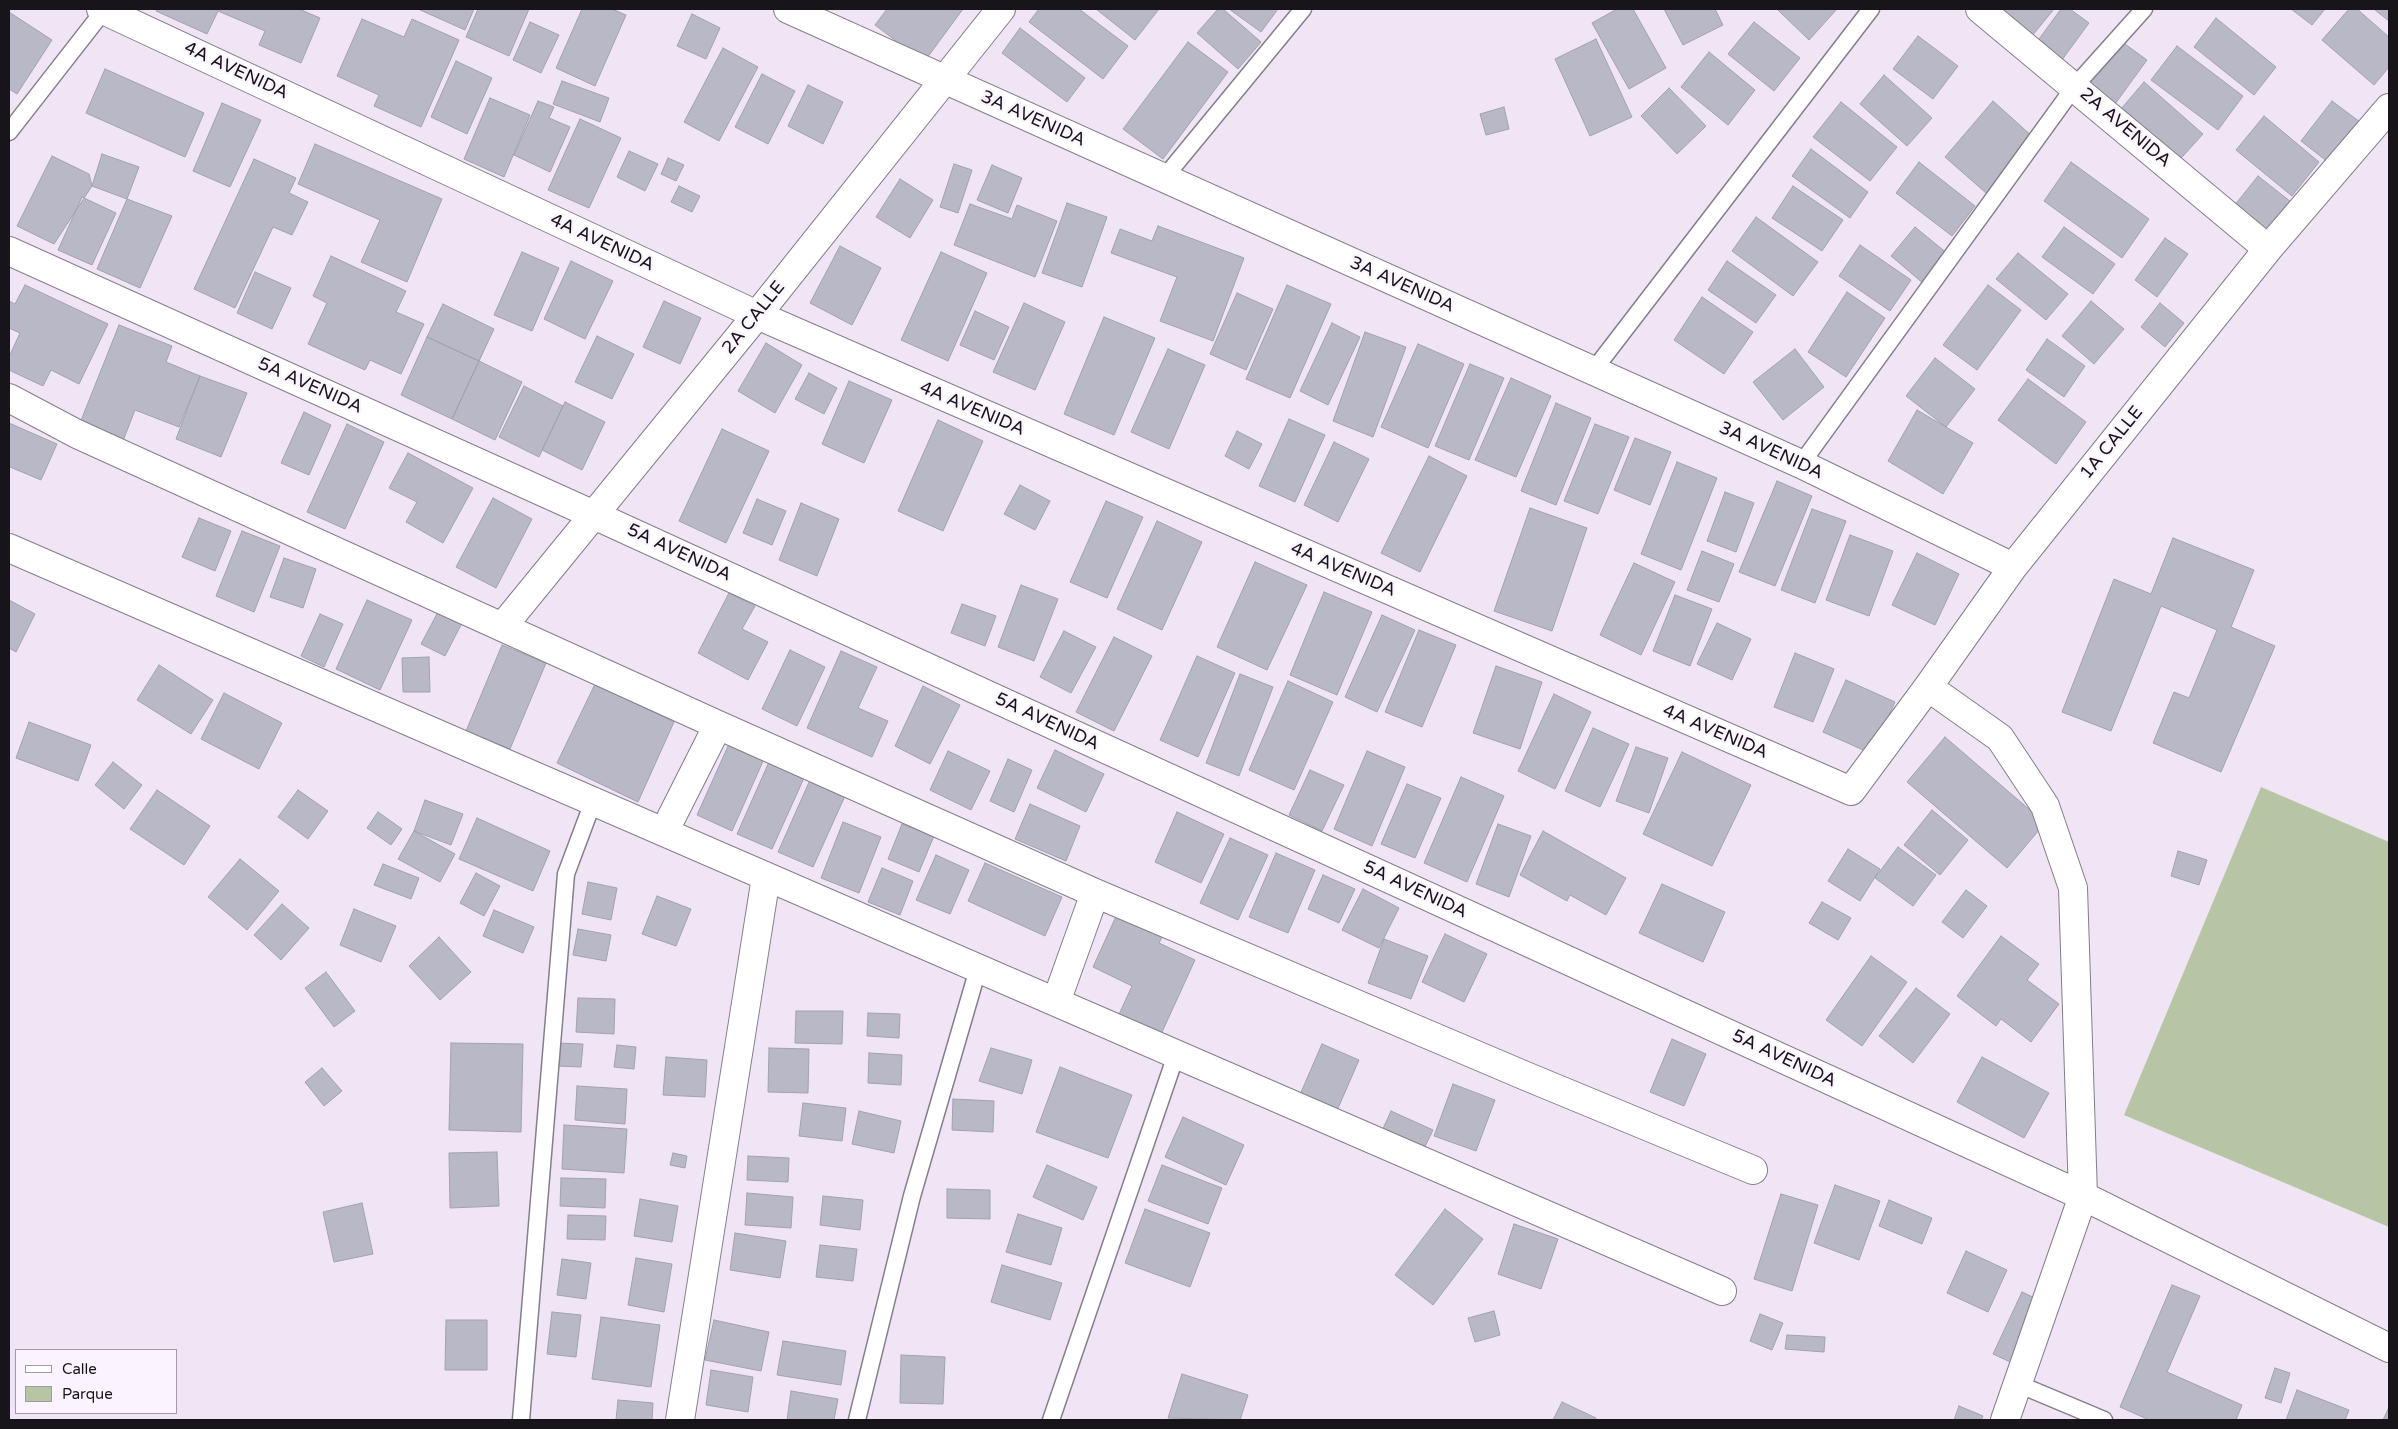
<!DOCTYPE html>
<html>
<head>
<meta charset="utf-8">
<style>
  body { margin:0 }
  #map { position:relative; width:2398px; height:1429px; overflow:hidden; background:#efe5f4; font-family:"Varela Round",sans-serif }
  canvas { display:block }
  .frame { position:absolute; inset:0; border:10px solid #18151a; pointer-events:none }
  .legend { position:absolute; left:15px; top:1349px; width:162px; height:65px; box-sizing:border-box; background:#fbf3ff; border:1px solid #a09aa3; margin:0; padding:6px 9px; list-style:none; font-size:15px; color:#18151a }
  .legend li { display:flex; align-items:center; gap:10px; height:25px }
  .legend b { width:25px; border:1px solid #a09aa3 }
</style>
</head>
<body>
<div id="map">
<canvas width="2398" height="1429"></canvas>
<div class="frame"></div>
<ul class="legend">
<li><b style="height:6px;background:#fff"></b>Calle</li>
<li><b style="height:14px;background:#b7c5a5"></b>Parque</li>
</ul>
</div>
<script>
const g = document.querySelector('canvas').getContext('2d');
g.lineJoin = 'round';
function paint(path, color) { g.fillStyle = color; g.fill(path, 'evenodd'); }
const shape = rows => new Path2D(rows.map(r => 'M' + r).join(''));
function strokePath(path, color, width, dash) { g.strokeStyle = color; g.lineWidth = width; g.lineCap = dash ? 'butt' : 'round'; g.setLineDash(dash || []); g.stroke(path); }
function label(font, color, halo, rows, align = 'center') {
  g.font = font + ' "Varela Round",sans-serif'; g.lineWidth = 4.5; g.setLineDash([]); g.textBaseline = 'middle'; g.strokeStyle = halo; g.fillStyle = color; for (const [text, x, y, turn = 0] of rows) {
    g.save(); g.translate(x, y); g.rotate((+turn || 0) * Math.PI / 180); g.textAlign = isNaN(turn) ? turn : align; if (halo) g.strokeText(text, 0, 0); g.fillText(text, 0, 0); g.restore();
  }
}
paint(shape([
  [2261,787,2389,842,2389,1227,2124,1115]
]), '#b7c5a5');
const building = shape([
  [157,9,299,9,320,18,301,63,259,45,265,31,218,11,207,34,156,11,157,9],
  [418,9,474,9,465,30,418,9],
  [478,9,529,9,509,56,466,37,478,9],
  [582,9,612,9,626,15,595,86,556,68,582,9],
  [887,9,963,9,924,62,875,25,887,9],
  [1039,9,1079,9,1128,46,1103,79,1029,22,1039,9],
  [1096,9,1159,9,1135,40,1096,9],
  [1218,9,1223,9,1261,42,1238,69,1197,33,1218,9],
  [1229,9,1278,9,1261,32,1229,9],
  [1617,9,1633,9,1666,68,1629,89,1592,23,1617,9],
  [1664,9,1715,9,1723,25,1683,45,1664,9],
  [1779,9,1837,9,1809,40,1778,10,1779,9],
  [1990,9,2054,9,2023,47,1990,9],
  [2061,9,2070,9,2089,23,2056,68,2031,50,2061,9],
  [2291,9,2325,9,2312,25,2291,9],
  [2349,9,2357,9,2389,37,2389,67,2374,85,2322,40,2349,9],
  [2376,9,2389,9,2389,21,2375,10,2376,9],
  [9,12,52,40,17,94,9,89,9,12],
  [692,14,720,28,706,59,677,46,692,14],
  [2216,18,2276,67,2254,95,2194,47,2216,18],
  [362,19,404,37,412,19,459,40,421,127,374,106,379,95,337,76,362,19],
  [530,22,559,35,541,73,513,60,530,22],
  [1754,22,1800,58,1774,91,1728,54,1754,22],
  [1020,28,1085,78,1067,102,1002,53,1020,28],
  [1918,36,1958,66,1933,99,1893,69,1918,36],
  [1596,39,1632,117,1590,136,1555,59,1596,39],
  [2118,39,2147,60,2107,115,2077,94,2118,39],
  [1188,42,1228,72,1163,159,1123,129,1188,42],
  [2177,46,2243,96,2218,130,2151,80,2177,46],
  [723,48,758,67,719,141,684,122,723,48],
  [1709,52,1755,90,1728,125,1681,87,1709,52],
  [456,61,492,78,467,134,431,117,456,61],
  [105,69,204,113,185,157,86,113,105,69],
  [762,74,795,91,768,144,735,127,762,74],
  [1884,75,1932,118,1907,146,1860,104,1884,75],
  [562,81,609,98,600,122,553,104,562,81],
  [2144,82,2203,134,2173,167,2115,116,2144,82],
  [808,85,843,102,823,144,788,126,808,85],
  [1669,88,1706,126,1677,154,1641,116,1669,88],
  [490,98,530,115,504,177,464,159,490,98],
  [538,101,554,107,549,118,570,127,550,172,514,155,538,101],
  [1993,101,2033,137,1986,193,1945,157,1993,101],
  [2332,101,2360,122,2328,162,2301,141,2332,101],
  [1841,102,1897,147,1870,181,1813,137,1841,102],
  [222,103,261,120,230,187,193,171,222,103],
  [1504,107,1509,129,1486,135,1480,114,1504,107],
  [2264,116,2319,162,2292,196,2236,150,2264,116],
  [580,119,621,138,589,208,548,190,580,119],
  [315,144,442,199,407,282,361,262,380,220,298,184,315,144],
  [1811,149,1868,192,1850,218,1792,176,1811,149],
  [629,151,658,164,645,191,617,177,629,151],
  [102,154,139,167,127,199,92,186,102,154],
  [52,156,89,174,92,186,54,244,17,226,52,156],
  [668,158,684,165,676,181,661,174,668,158],
  [254,159,296,178,289,193,308,202,292,235,273,227,235,308,194,289,254,159],
  [1919,162,1975,206,1952,236,1896,193,1919,162],
  [2071,162,2149,219,2122,258,2044,201,2071,162],
  [954,164,972,170,958,213,940,207,954,164],
  [992,165,1022,178,1008,213,977,200,992,165],
  [2258,176,2291,202,2266,233,2234,206,2258,176],
  [900,179,933,200,910,238,876,217,900,179],
  [679,186,700,196,692,212,671,202,679,186],
  [1793,186,1843,220,1822,251,1772,218,1793,186],
  [82,197,116,213,92,265,58,250,82,197],
  [127,199,172,216,140,288,97,269,127,199],
  [1067,203,1107,217,1082,287,1042,273,1067,203],
  [970,204,1012,219,1017,205,1057,221,1035,277,954,245,970,204],
  [1756,217,1818,262,1793,296,1732,251,1756,217],
  [1158,226,1244,258,1213,341,1160,321,1177,277,1111,253,1120,229,1152,241,1158,226],
  [1915,227,1948,254,1924,284,1891,256,1915,227],
  [2064,227,2115,264,2093,294,2042,257,2064,227],
  [2165,238,2188,254,2157,297,2135,280,2165,238],
  [1860,245,1911,280,1890,311,1839,276,1860,245],
  [840,246,881,268,852,325,810,303,840,246],
  [522,252,559,268,532,331,494,315,522,252],
  [941,252,987,273,948,361,901,340,941,252],
  [2018,253,2068,294,2046,320,1996,279,2018,253],
  [331,256,406,291,396,312,424,324,401,374,370,360,365,370,308,344,327,303,313,296,331,256],
  [571,261,613,281,585,339,544,319,571,261],
  [1727,261,1776,295,1756,323,1708,290,1727,261],
  [255,272,291,288,272,329,237,313,255,272],
  [25,285,108,324,79,384,51,370,43,386,9,370,9,357,20,333,9,328,9,301,15,304,25,285],
  [1287,285,1331,304,1290,398,1246,379,1287,285],
  [1988,285,2021,310,1977,370,1943,345,1988,285],
  [1847,292,1885,318,1846,377,1808,352,1847,292],
  [1237,293,1273,309,1246,370,1210,354,1237,293],
  [1702,297,1753,332,1724,374,1674,340,1702,297],
  [664,301,701,318,680,364,643,347,664,301],
  [2091,301,2124,329,2094,364,2062,336,2091,301],
  [1024,303,1065,322,1035,390,993,372,1024,303],
  [2160,303,2184,323,2165,347,2141,327,2160,303],
  [443,304,494,329,479,361,427,337,443,304],
  [975,311,1009,327,994,360,960,345,975,311],
  [1104,317,1155,338,1114,435,1064,414,1104,317],
  [1332,323,1360,337,1328,405,1300,391,1332,323],
  [119,325,172,346,166,362,200,376,179,427,135,410,121,446,78,428,119,325],
  [1365,332,1406,347,1373,437,1333,421,1365,332],
  [597,336,634,354,612,399,575,382,597,336],
  [427,337,479,361,452,419,401,395,427,337],
  [2047,339,2085,366,2064,397,2026,370,2047,339],
  [766,343,802,365,775,413,738,391,766,343],
  [1418,344,1464,364,1428,448,1381,427,1418,344],
  [1168,349,1205,365,1169,449,1131,432,1168,349],
  [1795,349,1824,387,1783,420,1753,382,1795,349],
  [1935,358,1975,389,1946,427,1906,396,1935,358],
  [479,361,522,382,495,440,452,419,479,361],
  [1470,364,1504,378,1469,460,1435,446,1470,364],
  [809,373,837,388,824,414,795,399,809,373],
  [200,376,247,393,221,457,176,439,200,376],
  [1511,378,1551,396,1516,477,1475,460,1511,378],
  [2028,379,2086,422,2056,464,1998,420,2028,379],
  [849,381,892,400,864,463,822,444,849,381],
  [524,386,563,406,539,457,499,437,524,386],
  [565,402,605,422,582,470,542,450,565,402],
  [1556,403,1591,418,1556,505,1521,491,1556,403],
  [1917,410,1973,443,1943,494,1888,461,1917,410],
  [304,412,331,425,309,475,281,463,304,412],
  [1289,419,1325,435,1295,502,1259,486,1289,419],
  [938,420,983,441,943,531,898,511,938,420],
  [9,423,57,444,41,480,10,467,9,469,9,423],
  [347,424,384,442,345,529,307,512,347,424],
  [1595,424,1629,437,1598,514,1564,501,1595,424],
  [722,429,769,451,726,543,679,521,722,429],
  [1237,431,1262,444,1249,469,1225,456,1237,431],
  [1635,438,1671,452,1650,505,1614,490,1635,438],
  [1334,442,1369,459,1338,522,1304,505,1334,442],
  [408,453,473,488,443,543,406,522,417,502,389,488,408,453],
  [1429,456,1467,476,1420,572,1381,553,1429,456],
  [1677,462,1717,478,1681,570,1641,554,1677,462],
  [1777,481,1812,496,1775,586,1739,572,1777,481],
  [1020,485,1050,501,1035,530,1004,514,1020,485],
  [1725,492,1754,503,1736,552,1707,541,1725,492],
  [493,498,532,519,496,588,456,567,493,498],
  [757,499,786,511,772,545,743,533,757,499],
  [1106,501,1143,517,1107,598,1070,582,1106,501],
  [801,503,839,519,817,576,779,560,801,503],
  [1530,508,1587,528,1552,631,1494,611,1530,508],
  [1812,509,1846,521,1815,603,1781,590,1812,509],
  [199,518,231,531,215,571,182,557,199,518],
  [1157,521,1202,542,1162,630,1117,609,1157,521],
  [242,531,280,546,254,612,216,596,242,531],
  [1850,535,1893,551,1869,616,1826,600,1850,535],
  [2173,538,2254,570,2231,627,2275,646,2221,772,2153,743,2174,692,2189,698,2217,630,2161,606,2111,731,2062,712,2114,579,2151,594,2173,538],
  [1702,551,1734,564,1719,602,1687,590,1702,551],
  [1917,553,1959,574,1935,625,1892,605,1917,553],
  [284,558,316,569,303,608,270,597,284,558],
  [1255,562,1307,585,1267,670,1217,647,1255,562],
  [1634,563,1675,582,1641,655,1600,635,1634,563],
  [1021,585,1058,599,1034,661,998,647,1021,585],
  [1324,592,1372,612,1337,695,1290,675,1324,592],
  [729,593,755,606,742,629,768,642,748,680,698,653,729,593],
  [1675,595,1712,609,1690,666,1653,651,1675,595],
  [9,600,35,614,16,652,9,648,9,600],
  [367,600,412,620,380,690,336,669,367,600],
  [962,604,996,616,985,646,951,633,962,604],
  [439,610,462,623,445,656,421,644,439,610],
  [320,614,343,624,324,667,301,656,320,614],
  [1382,615,1415,630,1377,712,1345,697,1382,615],
  [1717,623,1751,639,1732,680,1697,664,1717,623],
  [1419,630,1456,645,1422,727,1385,712,1419,630],
  [1064,631,1096,647,1071,693,1040,677,1064,631],
  [1114,637,1152,656,1114,731,1076,712,1114,637],
  [502,645,546,663,510,749,466,731,502,645],
  [790,650,825,667,797,726,762,709,790,650],
  [841,651,877,667,858,708,888,721,872,757,807,728,841,651],
  [1795,653,1834,669,1813,722,1774,707,1795,653],
  [1197,656,1235,673,1198,757,1160,740,1197,656],
  [429,657,430,692,403,692,402,658,429,657],
  [159,665,213,700,191,734,137,700,159,665],
  [1496,666,1542,682,1520,749,1473,733,1496,666],
  [1240,674,1273,687,1239,776,1206,763,1240,674],
  [1846,680,1895,702,1872,754,1823,732,1846,680],
  [1288,681,1333,702,1294,790,1249,770,1288,681],
  [595,684,674,722,638,802,557,763,595,684],
  [923,686,960,705,930,764,895,746,923,686],
  [224,693,282,723,259,769,201,739,224,693],
  [1554,694,1591,712,1555,789,1518,771,1554,694],
  [29,722,91,745,78,781,16,758,29,722],
  [1593,728,1629,744,1600,807,1565,791,1593,728],
  [1945,737,2045,823,2007,868,1907,782,1945,737],
  [729,744,764,759,732,831,697,815,729,744],
  [1636,747,1668,758,1649,813,1616,801,1636,747],
  [1055,750,1104,774,1086,812,1037,788,1055,750],
  [948,751,990,771,971,810,930,790,948,751],
  [1367,751,1405,767,1372,846,1334,829,1367,751],
  [1682,752,1751,785,1712,866,1643,834,1682,752],
  [1008,759,1032,770,1014,812,990,801,1008,759],
  [113,762,142,785,124,809,95,785,113,762],
  [769,762,804,778,772,849,737,834,769,762],
  [1310,770,1344,785,1322,831,1289,815,1310,770],
  [1461,777,1504,796,1467,882,1424,863,1461,777],
  [810,780,845,796,813,867,778,852,810,780],
  [1407,784,1441,798,1415,858,1381,844,1407,784],
  [157,790,210,826,184,865,130,829,157,790],
  [298,790,328,811,308,839,278,817,298,790],
  [425,800,463,814,451,845,414,831,425,800],
  [1030,804,1080,826,1066,861,1015,839,1030,804],
  [1932,810,1968,840,1940,875,1904,845,1932,810],
  [378,812,402,829,391,845,367,828,378,812],
  [1177,812,1224,834,1201,883,1155,862,1177,812],
  [477,818,550,851,533,891,459,859,477,818],
  [843,822,881,837,859,893,821,878,843,822],
  [902,824,934,836,919,872,888,859,902,824],
  [1498,824,1531,836,1509,897,1476,884,1498,824],
  [414,831,455,854,440,882,398,859,414,831],
  [1543,831,1626,878,1606,915,1570,895,1567,901,1520,875,1543,831],
  [1230,838,1268,855,1238,920,1200,903,1230,838],
  [1898,847,1936,875,1913,906,1875,878,1898,847],
  [1848,849,1880,869,1860,901,1828,881,1848,849],
  [2178,851,2207,860,2199,885,2171,876,2178,851],
  [1276,853,1315,870,1288,933,1249,917,1276,853],
  [936,855,969,870,950,914,916,900,936,855],
  [240,859,279,891,247,930,208,897,240,859],
  [985,863,1062,897,1045,936,968,901,985,863],
  [383,864,419,878,411,899,374,885,383,864],
  [882,868,913,881,900,915,868,902,882,868],
  [476,873,500,886,484,916,460,903,476,873],
  [1323,875,1355,889,1339,923,1308,909,1323,875],
  [588,882,617,888,611,920,582,914,588,882],
  [1662,884,1725,912,1703,962,1639,933,1662,884],
  [1363,889,1399,908,1379,948,1342,930,1363,889],
  [1966,890,1987,906,1963,938,1942,922,1966,890],
  [657,896,691,909,676,946,642,934,657,896],
  [1822,902,1851,918,1838,940,1809,923,1822,902],
  [282,904,309,928,281,960,254,935,282,904],
  [354,909,396,926,381,962,340,945,354,909],
  [494,910,534,927,523,953,483,936,494,910],
  [1118,912,1164,933,1159,943,1195,960,1157,1043,1115,1023,1132,986,1093,967,1118,912],
  [578,929,611,935,606,961,573,955,578,929],
  [1445,934,1487,954,1464,1002,1422,982,1445,934],
  [2001,936,2039,964,2027,980,2059,1004,2031,1042,2001,1019,1996,1026,1957,996,2001,936],
  [439,937,471,972,440,1000,409,966,439,937],
  [1384,939,1428,956,1411,999,1368,983,1384,939],
  [1871,956,1907,982,1862,1046,1826,1020,1871,956],
  [326,972,355,1011,334,1027,305,988,326,972],
  [1916,988,1950,1014,1913,1063,1879,1036,1916,988],
  [578,998,615,999,614,1034,576,1032,578,998],
  [796,1011,843,1011,842,1044,795,1043,796,1011],
  [868,1013,900,1014,899,1038,867,1036,868,1013],
  [1672,1039,1706,1054,1684,1106,1650,1092,1672,1039],
  [451,1043,523,1044,521,1132,449,1130,451,1043],
  [557,1043,583,1044,581,1067,557,1066,557,1043],
  [1322,1044,1359,1060,1332,1122,1295,1106,1322,1044],
  [617,1045,636,1047,634,1069,614,1067,617,1045],
  [769,1048,809,1049,808,1093,768,1092,769,1048],
  [991,1048,1032,1060,1022,1094,979,1081,991,1048],
  [869,1053,902,1055,901,1085,868,1083,869,1053],
  [666,1057,707,1060,705,1097,663,1095,666,1057],
  [1982,1057,2049,1093,2024,1138,1957,1102,1982,1057],
  [1060,1067,1132,1095,1108,1158,1036,1132,1060,1067],
  [322,1068,342,1091,324,1106,305,1082,322,1068],
  [1453,1084,1495,1100,1476,1151,1434,1136,1453,1084],
  [577,1086,627,1089,625,1124,575,1120,577,1086],
  [953,1099,994,1101,993,1132,952,1130,953,1099],
  [803,1103,846,1108,842,1141,799,1136,803,1103],
  [859,1111,901,1121,894,1153,852,1144,859,1111],
  [1391,1111,1433,1130,1417,1163,1376,1144,1391,1111],
  [1183,1117,1244,1145,1226,1185,1165,1157,1183,1117],
  [564,1125,627,1129,624,1173,562,1169,564,1125],
  [497,1152,499,1206,450,1208,449,1153,497,1152],
  [673,1153,687,1156,685,1168,670,1165,673,1153],
  [748,1156,789,1158,788,1182,747,1180,748,1156],
  [1047,1165,1097,1187,1083,1220,1033,1197,1047,1165],
  [1162,1165,1222,1188,1208,1224,1148,1201,1162,1165],
  [561,1178,606,1179,605,1208,560,1206,561,1178],
  [1835,1185,1880,1201,1859,1260,1814,1243,1835,1185],
  [947,1189,990,1190,990,1219,947,1218,947,1189],
  [747,1193,793,1197,791,1228,745,1225,747,1193],
  [1781,1194,1818,1205,1792,1291,1754,1279,1781,1194],
  [823,1196,863,1200,860,1230,820,1225,823,1196],
  [640,1199,678,1206,672,1242,634,1236,640,1199],
  [1889,1200,1932,1218,1922,1244,1879,1226,1889,1200],
  [362,1203,373,1254,334,1262,323,1212,362,1203],
  [1145,1209,1210,1233,1190,1287,1125,1263,1145,1209],
  [1445,1209,1483,1239,1433,1305,1395,1275,1445,1209],
  [1018,1214,1062,1228,1051,1265,1006,1252,1018,1214],
  [568,1215,606,1216,605,1240,567,1239,568,1215],
  [1514,1224,1558,1239,1541,1289,1498,1274,1514,1224],
  [735,1233,786,1241,780,1278,730,1270,735,1233],
  [820,1245,857,1249,853,1281,816,1277,820,1245],
  [1966,1251,2007,1270,1988,1312,1947,1293,1966,1251],
  [636,1258,672,1264,664,1312,628,1305,636,1258],
  [562,1259,591,1263,586,1299,557,1295,562,1259],
  [1002,1265,1062,1283,1050,1320,991,1302,1002,1265],
  [2172,1285,2200,1296,2167,1372,2242,1405,2236,1420,2146,1420,2147,1419,2120,1407,2172,1285],
  [2022,1292,2050,1305,2021,1367,1993,1354,2022,1292],
  [1494,1311,1500,1335,1475,1342,1468,1318,1494,1311],
  [552,1312,581,1315,576,1357,547,1354,552,1312],
  [1760,1314,1783,1323,1772,1350,1750,1341,1760,1314],
  [601,1317,660,1325,651,1387,592,1379,601,1317],
  [446,1320,487,1320,487,1370,445,1370,446,1320],
  [714,1320,769,1332,761,1371,705,1360,714,1320],
  [1787,1335,1825,1337,1824,1352,1785,1349,1787,1335],
  [783,1341,846,1351,841,1385,777,1375,783,1341],
  [901,1355,945,1357,943,1404,900,1403,901,1355],
  [2275,1368,2290,1373,2281,1403,2265,1398,2275,1368],
  [711,1370,753,1377,748,1412,706,1405,711,1370],
  [1182,1374,1248,1395,1240,1420,1168,1418,1182,1374],
  [2297,1390,2349,1410,2345,1420,2286,1420,2297,1390],
  [791,1391,838,1399,834,1420,787,1420,791,1391],
  [618,1400,653,1403,652,1420,616,1420,618,1400],
  [1562,1402,1596,1418,1595,1420,1553,1420,1562,1402],
  [1959,1406,1983,1416,1981,1420,1954,1420,1959,1406],
  [2389,1407,2389,1420,2383,1420,2389,1407]
]);
paint(building, '#b9b8c7');
strokePath(building, '#a2a1b0', 1);
const lane = shape([
  [9,132,105,9],
  [1164,178,1303,9],
  [1593,371,1871,9],
  [1801,464,2075,86,2144,9],
  [2018,1384,2104,1420],
  [521,1420,566,874,593,802],
  [857,1420,912,1196,978,969],
  [1051,1420,1176,1055]
]);
const street = shape([
  [101,9,757,315,1851,791,1928,687,2013,567,2268,249,2389,108],
  [788,9,1801,464,2013,567],
  [1980,9,2268,249],
  [9,251,594,515,2083,1196,2389,1348],
  [9,398,77,434,718,725,1095,893,1528,1077,1753,1170],
  [9,548,1722,1291],
  [503,626,757,315,1001,9],
  [1928,687,2000,738,2045,806,2073,888,2083,1196,2005,1420],
  [664,832,718,725],
  [1056,1002,1095,893],
  [680,1420,766,877]
]);
strokePath(lane, '#867e8b', 19);
strokePath(street, '#867e8b', 30);
strokePath(lane, '#fff', 16);
strokePath(street, '#fff', 28);
label('18px', '#18151a', '#fbf3ff', [
  ["4A AVENIDA",236,71,25],
  ["3A AVENIDA",1033,119,24],
  ["2A AVENIDA",2125,128,40],
  ["4A AVENIDA",602,243,25],
  ["3A AVENIDA",1402,285,24],
  ["2A CALLE",754,318,-51],
  ["5A AVENIDA",310,386,24],
  ["4A AVENIDA",972,409,23],
  ["1A CALLE",2112,443,-51],
  ["3A AVENIDA",1771,451,25],
  ["5A AVENIDA",679,553,25],
  ["4A AVENIDA",1343,570,23],
  ["5A AVENIDA",1047,722,25],
  ["4A AVENIDA",1715,732,23],
  ["5A AVENIDA",1415,890,25],
  ["5A AVENIDA",1784,1059,25]
]);
</script>
</body>
</html>
